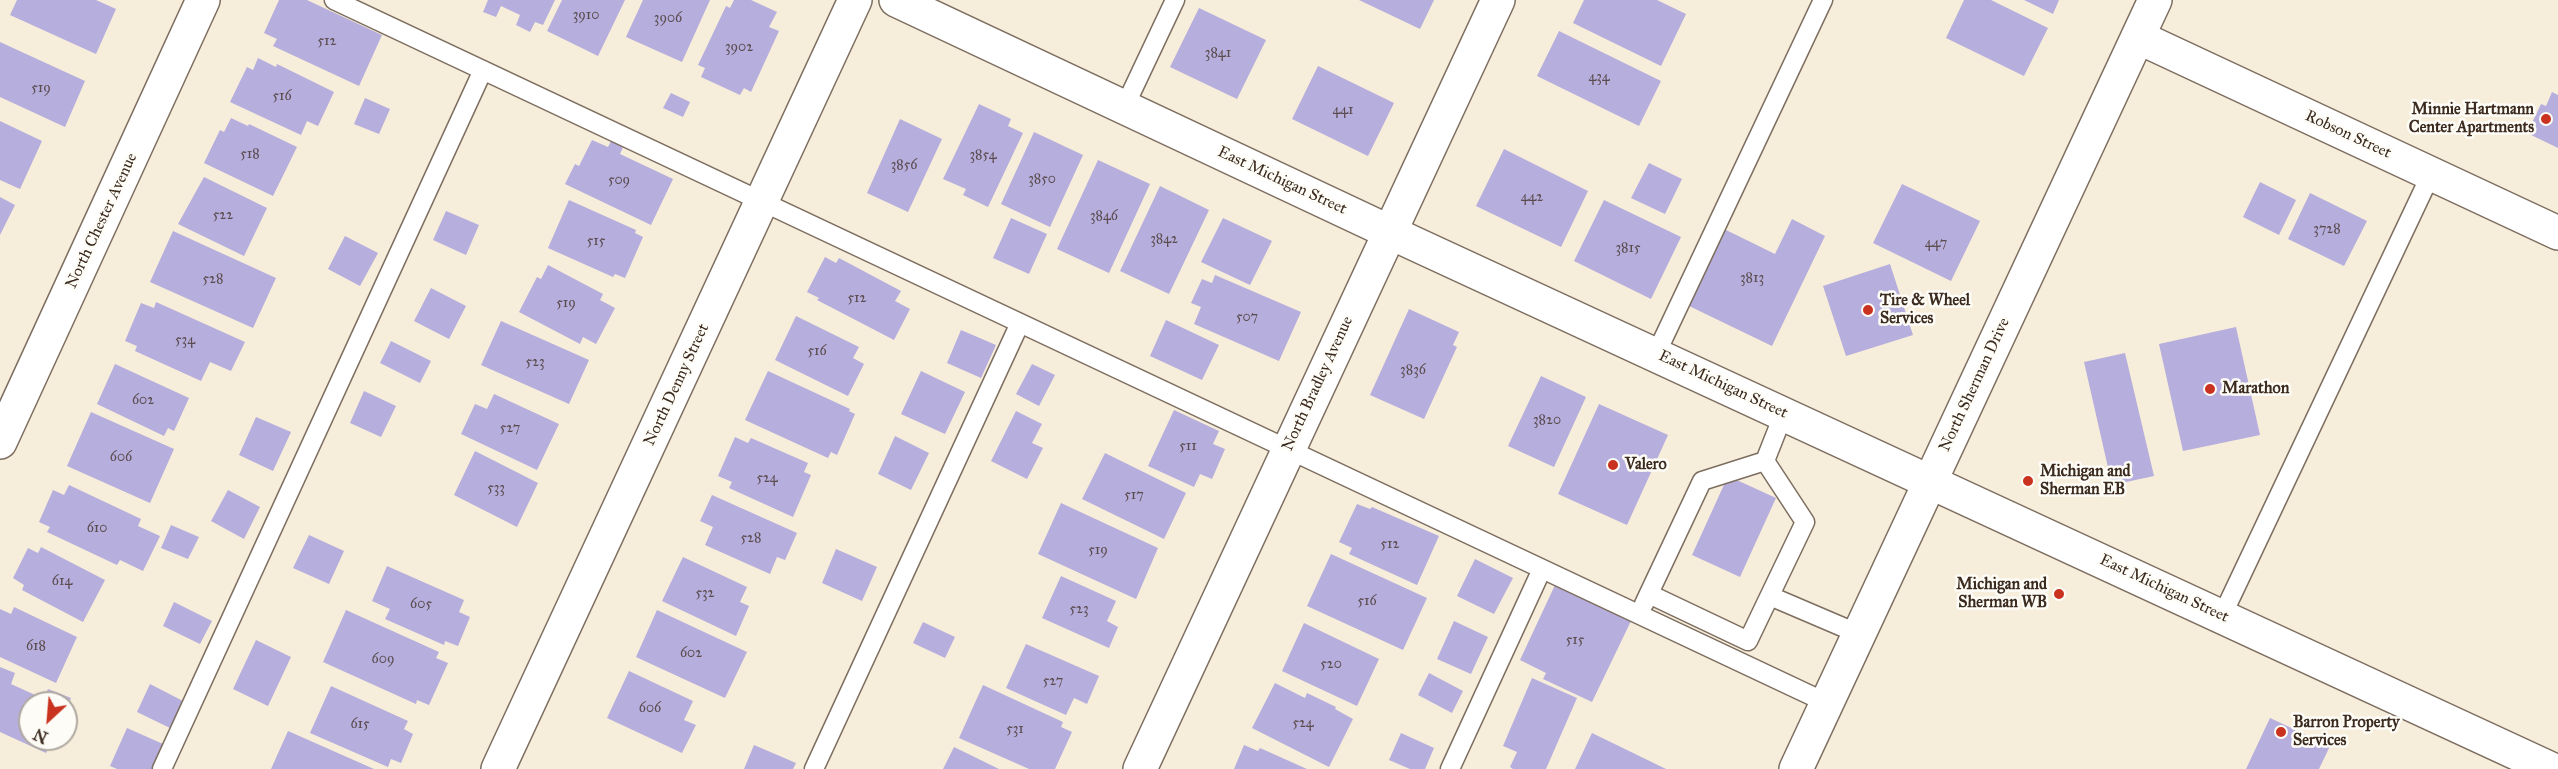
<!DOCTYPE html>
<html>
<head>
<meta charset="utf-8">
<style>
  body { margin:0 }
  #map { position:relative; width:2558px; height:769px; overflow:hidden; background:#f7eddb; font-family:"IM FELL Great Primer",serif }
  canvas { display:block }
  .north { position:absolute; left:18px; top:691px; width:60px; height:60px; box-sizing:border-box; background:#fdfcf7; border:2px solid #afa8a0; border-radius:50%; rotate:206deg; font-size:16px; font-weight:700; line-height:24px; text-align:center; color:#3b2a1e }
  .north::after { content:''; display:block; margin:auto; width:21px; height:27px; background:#c8321e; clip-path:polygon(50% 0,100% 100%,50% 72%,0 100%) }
</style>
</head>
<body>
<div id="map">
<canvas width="2558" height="769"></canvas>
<div class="north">N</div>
</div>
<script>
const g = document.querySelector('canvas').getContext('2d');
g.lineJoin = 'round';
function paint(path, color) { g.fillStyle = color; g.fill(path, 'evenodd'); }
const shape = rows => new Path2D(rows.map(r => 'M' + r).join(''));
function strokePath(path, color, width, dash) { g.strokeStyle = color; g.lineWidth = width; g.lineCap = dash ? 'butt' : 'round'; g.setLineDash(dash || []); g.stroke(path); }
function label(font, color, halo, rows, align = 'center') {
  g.font = font + ' "IM FELL Great Primer",serif'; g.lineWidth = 5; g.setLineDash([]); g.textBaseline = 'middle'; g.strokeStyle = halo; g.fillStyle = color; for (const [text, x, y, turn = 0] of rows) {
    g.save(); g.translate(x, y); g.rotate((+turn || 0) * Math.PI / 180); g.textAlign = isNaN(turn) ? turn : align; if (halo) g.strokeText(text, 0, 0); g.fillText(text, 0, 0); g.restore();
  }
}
paint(shape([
  [17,0,96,0,116,9,96,54,10,15],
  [279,0,307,0,382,35,359,86,273,46,277,39,264,33],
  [488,0,555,0,543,25,535,22,530,32,516,25,520,15,501,6,496,17,483,12],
  [562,0,625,0,598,56,547,31],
  [643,0,710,0,682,62,626,37],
  [734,0,751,0,777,12,769,27,779,31,751,92,744,88,740,95,701,77,705,68,698,65,726,6,730,8],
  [1359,0,1434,0,1420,29],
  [1584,0,1657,0,1686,14,1661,66,1573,23],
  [1964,0,1991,0,2048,28,2024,76,1946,38],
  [2024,0,2059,0,2053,14],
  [1199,8,1266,40,1237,99,1170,67],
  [1559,31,1661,81,1639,126,1537,76],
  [0,42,85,81,65,127,0,97],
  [258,58,276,67,277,64,334,92,318,126,307,121,301,135,230,102,247,67,253,70],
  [1318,66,1394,103,1368,156,1292,119],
  [2552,92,2558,95,2558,148,2527,133,2541,104,2546,106],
  [671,93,690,102,683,117,663,108],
  [365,98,390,109,379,134,354,124],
  [979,104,1011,119,1008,126,1023,133,988,207,963,195,966,189,943,179],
  [231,118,248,126,249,124,297,147,273,196,204,163,220,130,224,132],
  [900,119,942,139,908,212,867,193],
  [0,121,42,141,20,189,0,180],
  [1034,132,1083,155,1050,227,1001,204],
  [612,139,624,145,620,154,673,179,651,225,565,184,575,164,579,166,592,140,608,147],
  [1504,149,1588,191,1561,247,1476,206],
  [1098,160,1150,184,1109,273,1057,249],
  [1649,163,1682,179,1665,214,1631,198],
  [204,177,267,208,244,256,178,224],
  [2260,182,2296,200,2279,235,2243,217],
  [1902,184,1980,221,1951,281,1873,243],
  [1160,186,1209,210,1169,294,1120,271],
  [2310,193,2367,221,2344,266,2288,239],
  [0,197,15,205,0,235],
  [569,200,636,230,635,233,643,237,625,278,615,274,613,277,548,248],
  [1604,200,1681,237,1651,299,1574,261],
  [446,211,479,225,466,255,433,240],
  [1011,218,1047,234,1029,274,993,258],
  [1223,218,1272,241,1250,285,1201,262],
  [1792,219,1825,236,1772,346,1687,305,1724,229,1775,254],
  [173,231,276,278,253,328,150,282],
  [345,236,378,253,360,286,328,269],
  [825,257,836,263,839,258,901,291,895,301,910,309,894,340,817,300,819,298,807,292],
  [1890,264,1913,335,1846,356,1823,286],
  [548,265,603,294,600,300,615,308,596,344,583,337,580,344,519,312,537,277,541,279],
  [1215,275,1301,312,1279,361,1194,324,1201,307,1191,303,1202,279,1212,283],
  [431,288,466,306,449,339,414,321],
  [156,302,245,342,231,371,210,362,201,381,135,351,137,346,125,341,141,303,154,308],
  [1409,309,1459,332,1453,345,1457,347,1424,419,1370,395],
  [796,316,859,347,853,358,864,364,848,396,775,360],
  [1166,320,1219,345,1202,380,1150,356],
  [501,321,589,360,569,404,481,365],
  [2236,327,2260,435,2183,451,2159,344],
  [961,330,996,345,981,378,947,363],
  [391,341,431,361,420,383,380,363],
  [2125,353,2154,476,2112,485,2084,362],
  [115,364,189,398,174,431,168,428,164,436,97,404],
  [1032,364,1055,375,1039,406,1016,394],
  [768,371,850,409,849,411,855,414,837,455,831,452,828,458,745,420],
  [921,371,965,392,945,434,901,414],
  [1541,376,1586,397,1554,467,1508,446],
  [364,391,396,406,381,437,350,423],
  [494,394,559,424,537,470,461,434,475,404,487,409],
  [1599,404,1668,435,1627,525,1558,494],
  [1174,410,1219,431,1213,444,1225,449,1212,479,1200,474,1194,487,1148,466],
  [1016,411,1042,424,1032,443,1043,448,1027,479,991,461],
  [91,412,174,449,150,503,67,466],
  [256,417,291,432,273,471,239,455],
  [895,436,929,453,911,490,878,474],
  [735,437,748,443,751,438,808,463,804,472,811,475,793,517,729,488,732,482,718,476],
  [475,451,538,483,517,527,454,495],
  [1105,453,1186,493,1164,539,1082,499],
  [1728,476,1776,498,1740,577,1692,555],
  [69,485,141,519,138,526,160,536,143,571,120,560,117,565,47,532,50,527,39,522,53,490,64,495],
  [228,490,260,507,244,539,211,521],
  [712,495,797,533,785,560,777,557,770,574,705,545,713,527,700,521],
  [1061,503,1158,548,1136,599,1038,554],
  [1357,504,1370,509,1372,507,1439,536,1417,585,1349,554,1352,548,1339,542],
  [171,525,199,537,188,559,161,548],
  [309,535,344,551,329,584,293,568],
  [41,547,105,580,83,622,22,590,24,585,13,578,28,548,38,553],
  [836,549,877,567,862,601,822,583],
  [1331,554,1427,598,1403,650,1307,606],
  [683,557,747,587,740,602,749,606,736,636,662,601],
  [1475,559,1513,578,1494,614,1457,596],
  [387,566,464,600,459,612,470,617,458,646,445,641,444,645,385,619,390,609,372,601],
  [1061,576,1116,601,1107,621,1118,627,1109,648,1042,618],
  [1555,585,1631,621,1592,702,1543,679,1546,673,1520,660],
  [174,602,212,621,200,644,163,626],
  [14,607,77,637,56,683,0,657,0,609,11,614],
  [346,610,439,652,436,658,448,663,429,705,417,700,416,704,323,662],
  [657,610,747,652,725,698,636,657],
  [1454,621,1488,637,1471,674,1437,659],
  [923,622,955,637,945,658,913,643],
  [1304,623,1379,659,1357,706,1282,671],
  [256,640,291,657,268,706,233,689],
  [1026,644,1099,676,1087,704,1074,698,1066,715,1006,688],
  [0,667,15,673,11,684,44,699,48,689,71,698,66,709,66,703,30,703,30,739,53,739,46,753,0,732],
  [629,671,693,701,684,720,696,725,682,753,607,718],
  [1429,673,1463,691,1452,713,1418,695],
  [1532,678,1577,698,1546,769,1513,769,1510,767,1517,752,1503,746],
  [1275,683,1305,698,1307,693,1336,707,1335,709,1353,719,1329,767,1252,728],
  [150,684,183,701,170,728,137,712],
  [983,685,1063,722,1061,727,1072,732,1055,769,1029,769,959,738],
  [331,686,408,721,404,729,413,734,401,763,391,759,388,767,310,733],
  [2270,718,2330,746,2319,769,2246,769],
  [127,728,163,744,152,769,117,769,110,766],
  [288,731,374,769,271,769],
  [1401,733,1434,748,1425,769,1410,769,1389,760],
  [1592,733,1666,769,1575,769],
  [754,745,796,763,793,769,744,769],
  [1244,745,1258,751,1260,748,1307,769,1234,769],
  [954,747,999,769,943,769]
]), '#b6aedc');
const service = shape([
  [334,0,1827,703],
  [1124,108,1175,0],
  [1656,354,1823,0],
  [1649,594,1748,641,1805,522,1765,461],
  [1770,596,1859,634],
  [1644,604,1702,481,1765,461,1784,413],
  [2222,616,2431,174],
  [162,769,483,70],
  [814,769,1020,323],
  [1450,769,1542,569]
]);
const minor = shape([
  [2138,37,2558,233],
  [0,442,203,0],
  [498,769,855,0],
  [1140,769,1498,0]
]);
const secondary = shape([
  [896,0,1413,243,2551,769],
  [1796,769,2155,0]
]);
strokePath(service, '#7d6e60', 21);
strokePath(minor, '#7d6e60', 36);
strokePath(secondary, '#7d6e60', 36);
strokePath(service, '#fff', 18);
strokePath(minor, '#fff', 33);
strokePath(secondary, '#fff', 33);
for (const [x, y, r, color] of [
  [2546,119,6,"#c8321e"],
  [1868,310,6,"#c8321e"],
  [2210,389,6,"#c8321e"],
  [1613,465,6,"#c8321e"],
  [2028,481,6,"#c8321e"],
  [2059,594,6,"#c8321e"],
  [2281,732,6,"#c8321e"]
]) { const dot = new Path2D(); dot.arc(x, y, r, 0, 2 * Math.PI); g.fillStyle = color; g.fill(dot); strokePath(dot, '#fdfcf7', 2); }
label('14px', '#5a4b4e', null, [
  ["3910",586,16],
  ["3906",668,19],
  ["512",327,42],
  ["3902",739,48],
  ["3841",1218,54],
  ["434",1599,78],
  ["519",41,89],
  ["516",282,97],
  ["441",1343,111],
  ["518",250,155],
  ["3854",983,156],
  ["3856",904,166],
  ["3850",1042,180],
  ["509",619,181],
  ["442",1532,198],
  ["522",223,216],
  ["3846",1104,217],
  ["3728",2327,230],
  ["3842",1164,240],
  ["515",596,242],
  ["447",1936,244],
  ["3815",1628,249],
  ["3813",1752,279],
  ["528",213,280],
  ["512",857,299],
  ["519",566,304],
  ["507",1247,318],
  ["534",185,341],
  ["516",817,352],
  ["523",535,363],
  ["3836",1413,371],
  ["602",143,401],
  ["3820",1547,421],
  ["527",510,429],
  ["511",1188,447],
  ["606",121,458],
  ["524",767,479],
  ["533",496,489],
  ["517",1134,496],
  ["610",97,529],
  ["528",751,539],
  ["512",1390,545],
  ["519",1098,551],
  ["614",62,582],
  ["532",705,594],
  ["516",1367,602],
  ["605",421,605],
  ["523",1079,610],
  ["515",1575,641],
  ["618",36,647],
  ["602",691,654],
  ["609",383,660],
  ["520",1331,665],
  ["527",1053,682],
  ["606",650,709],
  ["524",1303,724],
  ["615",360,725],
  ["531",1015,730]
]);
label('bold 16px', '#3b2a1e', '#fdfcf7', [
  ["Minnie Hartmann",2534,110,"right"],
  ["Center Apartments",2534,128,"right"],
  ["Tire & Wheel",1880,301],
  ["Services",1880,319],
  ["Marathon",2222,389],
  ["Valero",1625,465],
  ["Michigan and",2040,472],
  ["Sherman EB",2040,490],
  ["Michigan and",2047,585,"right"],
  ["Sherman WB",2047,603,"right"],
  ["Barron Property",2293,723],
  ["Services",2293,741]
], 'left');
label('16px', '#3b2a1e', '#fdfcf7', [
  ["Robson Street",2348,135,25],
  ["East Michigan Street",1282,181,25],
  ["North Chester Avenue",102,221,-65],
  ["North Bradley Avenue",1318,384,-65],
  ["North Denny Street",677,385,-65],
  ["East Michigan Street",1723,385,25],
  ["North Sherman Drive",1975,385,-65],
  ["East Michigan Street",2164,589,25]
]);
</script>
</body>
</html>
